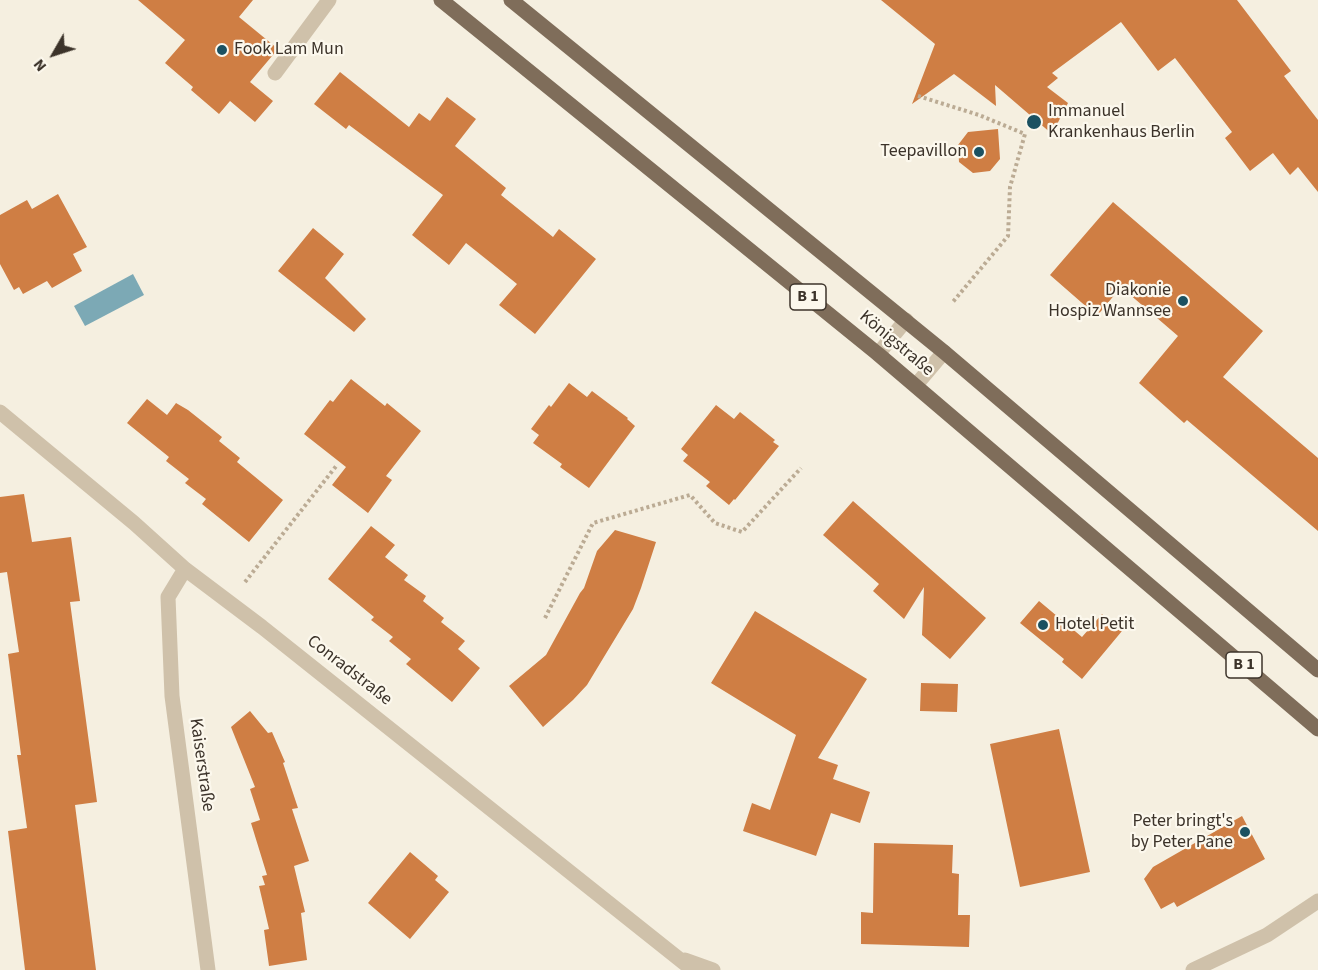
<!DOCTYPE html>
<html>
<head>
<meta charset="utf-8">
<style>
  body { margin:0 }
  #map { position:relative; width:1318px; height:970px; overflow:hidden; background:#f5efe0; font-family:"Source Sans 3",sans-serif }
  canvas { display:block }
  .north { position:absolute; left:24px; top:24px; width:60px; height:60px; -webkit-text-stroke:4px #fcf8ed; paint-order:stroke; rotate:231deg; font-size:16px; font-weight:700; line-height:24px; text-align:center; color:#3c332a }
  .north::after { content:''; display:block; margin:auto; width:21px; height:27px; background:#3c332a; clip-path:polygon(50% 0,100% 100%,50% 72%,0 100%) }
</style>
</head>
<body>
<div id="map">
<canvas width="1318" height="970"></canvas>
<div class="north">N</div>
</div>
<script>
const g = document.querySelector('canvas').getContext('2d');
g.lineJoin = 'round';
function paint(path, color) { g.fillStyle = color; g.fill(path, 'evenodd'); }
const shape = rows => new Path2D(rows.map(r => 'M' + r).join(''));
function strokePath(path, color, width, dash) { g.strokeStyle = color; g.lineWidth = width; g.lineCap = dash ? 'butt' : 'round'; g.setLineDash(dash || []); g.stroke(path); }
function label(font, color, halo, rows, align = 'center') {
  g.font = font + ' "Source Sans 3",sans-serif'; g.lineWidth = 4.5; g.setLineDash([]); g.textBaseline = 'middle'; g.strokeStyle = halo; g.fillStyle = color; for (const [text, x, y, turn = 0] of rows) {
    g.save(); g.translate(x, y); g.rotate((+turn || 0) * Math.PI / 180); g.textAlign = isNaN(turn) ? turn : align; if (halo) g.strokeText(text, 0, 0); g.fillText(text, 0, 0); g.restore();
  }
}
paint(shape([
  [133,274,144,295,85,326,74,306]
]), '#7ca9b5');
paint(shape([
  [138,0,253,0,239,17,278,49,250,82,273,101,255,122,230,101,219,114,191,90,193,87,165,63,185,40],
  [881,0,1237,0,1291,71,1284,76,1318,120,1318,192,1298,167,1290,175,1273,153,1250,171,1225,138,1232,132,1175,58,1158,71,1121,22,1052,73,1058,78,1047,87,1068,103,1052,134,995,85,996,106,954,74,912,104,935,44],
  [340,72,409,127,419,113,430,121,447,97,476,119,455,146,506,188,501,195,553,237,559,229,596,259,535,334,499,305,517,284,491,263,466,243,449,265,412,235,443,195,349,125,346,129,314,104],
  [998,129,1000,159,990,171,973,173,959,162,958,145,968,132],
  [58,194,87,247,73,254,82,271,52,288,47,281,23,294,19,287,14,290,0,264,0,215,27,200,32,209],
  [1113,202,1263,331,1223,377,1318,458,1318,531,1187,420,1184,423,1139,383,1178,336,1121,287,1097,316,1050,275],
  [313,228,344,254,325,278,366,319,354,332,278,271],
  [351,379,385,406,387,403,421,431,386,476,392,480,368,513,332,485,346,467,304,434,330,400,333,402],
  [569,383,587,397,592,391,628,418,627,419,635,426,589,488,560,467,562,464,533,443,539,435,531,429,549,405,551,407],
  [147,399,167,415,176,403,188,410,222,437,219,441,240,458,237,462,283,500,249,542,202,504,206,499,185,483,189,479,166,461,169,457,127,423],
  [716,405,734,419,740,412,775,440,773,442,779,446,735,500,734,499,729,505,706,486,710,482,683,461,688,455,681,449],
  [24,494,32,542,71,537,80,601,70,602,97,802,75,805,96,970,25,970,8,831,27,828,17,755,21,755,8,654,19,652,7,572,0,573,0,497],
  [853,501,986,618,950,659,922,635,924,587,904,619,873,591,879,584,823,535],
  [371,526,395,545,385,557,408,575,404,580,426,596,423,601,444,618,441,622,465,641,458,649,480,668,452,702,406,664,411,659,389,641,393,637,371,620,374,617,328,579],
  [615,530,656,542,641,588,633,609,587,685,573,700,543,727,509,686,546,655,580,593,584,588,597,551],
  [1039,601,1082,637,1102,614,1122,631,1082,679,1062,662,1064,659,1020,623],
  [755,611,867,679,818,758,838,765,833,779,870,792,860,823,831,813,816,856,743,831,752,803,770,810,796,735,711,683],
  [921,683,958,684,957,712,920,711],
  [250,711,268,733,272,732,285,762,283,763,298,808,292,809,309,861,294,866,305,912,301,913,307,960,269,966,264,930,269,929,259,886,265,885,262,876,267,875,251,823,260,820,250,789,255,787,231,727],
  [1059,729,1090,872,1020,887,990,744],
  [1242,816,1265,859,1177,907,1174,902,1161,909,1144,879,1153,867],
  [874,843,953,845,952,873,959,874,958,915,970,915,969,947,861,944,861,912,873,913],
  [410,852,438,876,435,880,449,892,410,939,368,903]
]), '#cf7e44');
strokePath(shape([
  [918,96,979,115,1025,134,1010,187,1008,236,952,303],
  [245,582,337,465],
  [545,618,593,523,690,495,715,523,742,532,801,468]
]), '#bbab94', 4, [3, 3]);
strokePath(shape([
  [275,73,329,0],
  [878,354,906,320],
  [916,385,944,352],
  [0,412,134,523,185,569,262,627,693,970],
  [185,569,168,597,172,696,208,970],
  [685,960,713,970],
  [1193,970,1267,935,1318,901]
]), '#cfc1aa', 15);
strokePath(shape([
  [441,0,878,354,1318,729],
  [511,0,944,352,1318,670]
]), '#7f6d5a', 15);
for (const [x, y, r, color] of [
  [222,50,6,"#1b5161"],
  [1034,122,8,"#1b5161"],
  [979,152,6,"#1b5161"],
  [1183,301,6,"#1b5161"],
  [1043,625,6,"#1b5161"],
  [1245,832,6,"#1b5161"]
]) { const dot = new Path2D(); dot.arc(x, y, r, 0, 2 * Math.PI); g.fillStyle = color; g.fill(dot); strokePath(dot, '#fcf8ed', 2); }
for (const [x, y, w] of [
  [808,297,36],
  [1244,665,36]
]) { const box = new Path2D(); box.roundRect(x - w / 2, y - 13, w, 26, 4.5); g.fillStyle = '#fcf8ed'; g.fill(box); strokePath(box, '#3c332a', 1.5); }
label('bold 16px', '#3c332a', null, [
  ["B 1",808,297],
  ["B 1",1244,665]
]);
label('18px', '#3c332a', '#fcf8ed', [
  ["Fook Lam Mun",234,50],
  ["Immanuel",1048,112],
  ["Krankenhaus Berlin",1048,133],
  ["Teepavillon",967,152,"right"],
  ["Diakonie",1171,291,"right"],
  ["Hospiz Wannsee",1171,312,"right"],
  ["Hotel Petit",1055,625],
  ["Peter bringt's",1233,822,"right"],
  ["by Peter Pane",1233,843,"right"]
], 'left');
label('18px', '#3c332a', '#fcf8ed', [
  ["Königstraße",896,344,40],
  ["Conradstraße",349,671,38],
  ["Kaiserstraße",201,765,82]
]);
</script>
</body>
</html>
